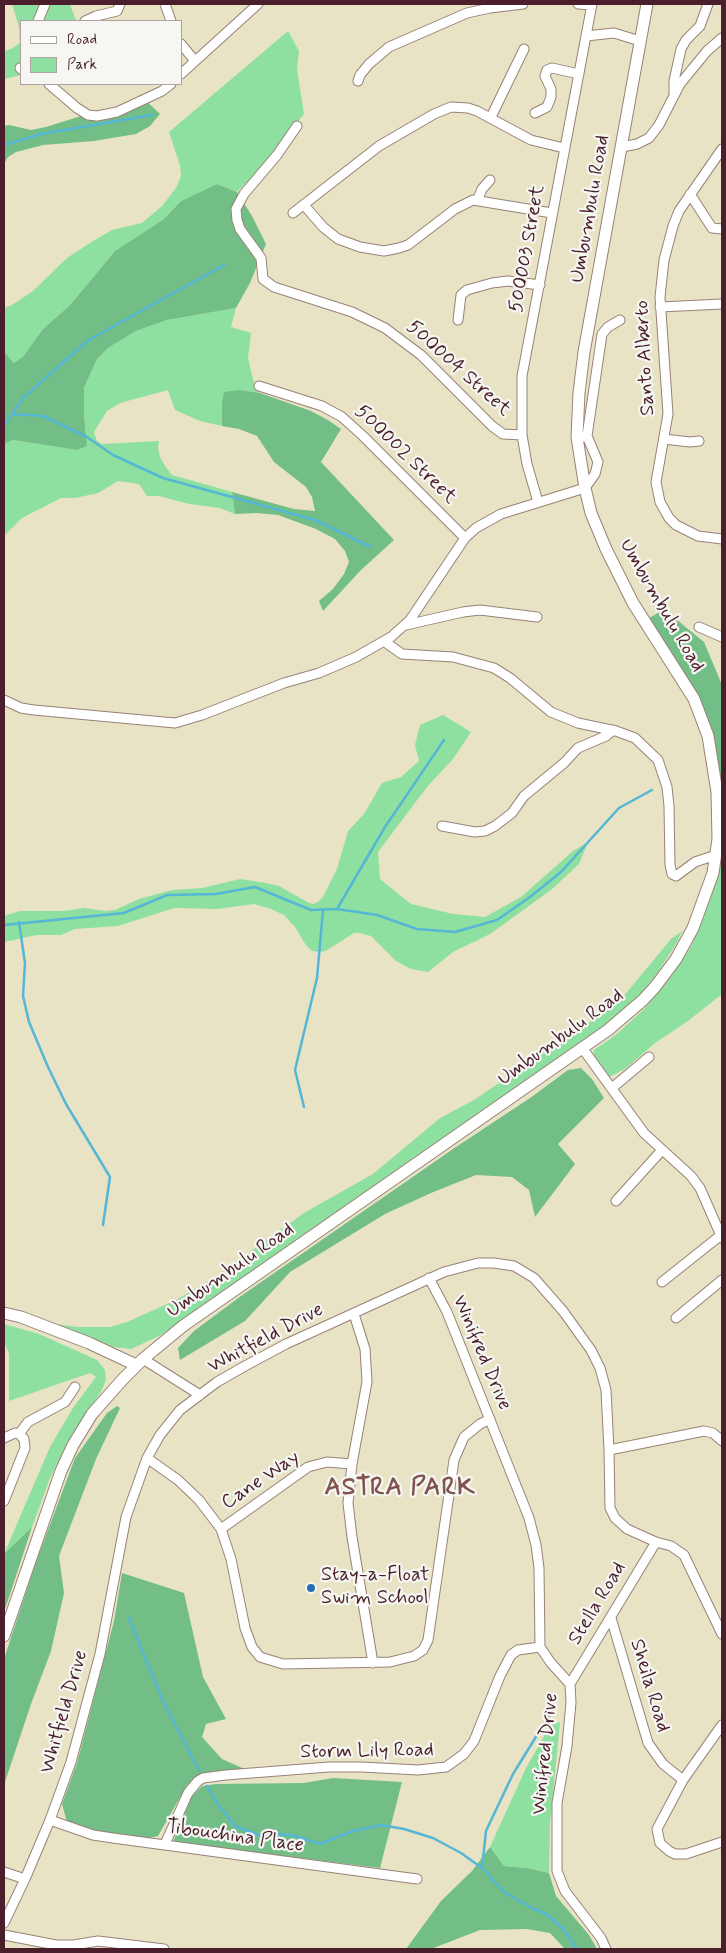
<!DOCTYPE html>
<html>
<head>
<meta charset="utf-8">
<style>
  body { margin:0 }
  #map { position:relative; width:726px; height:1953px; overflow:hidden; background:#e8e3c4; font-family:Mynerve,sans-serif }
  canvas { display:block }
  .frame { position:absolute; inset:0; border:5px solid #4a1f2b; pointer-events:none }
  .legend { position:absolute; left:20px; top:20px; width:162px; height:65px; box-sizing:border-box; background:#f6f6f2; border:1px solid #b1a0a2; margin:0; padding:6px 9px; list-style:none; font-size:15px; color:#4a1f2b }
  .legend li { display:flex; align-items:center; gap:10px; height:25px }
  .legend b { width:25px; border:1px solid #b1a0a2 }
</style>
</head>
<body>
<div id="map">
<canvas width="726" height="1953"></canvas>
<div class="frame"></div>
<ul class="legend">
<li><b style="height:6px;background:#fff"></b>Road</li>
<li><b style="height:14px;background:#8de0a0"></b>Park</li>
</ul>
</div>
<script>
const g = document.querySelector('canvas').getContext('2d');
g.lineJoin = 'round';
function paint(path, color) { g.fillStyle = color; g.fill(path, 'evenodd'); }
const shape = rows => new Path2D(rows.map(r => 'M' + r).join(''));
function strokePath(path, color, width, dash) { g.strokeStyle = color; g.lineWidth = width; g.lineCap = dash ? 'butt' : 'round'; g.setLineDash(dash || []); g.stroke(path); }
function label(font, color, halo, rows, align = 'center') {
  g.font = font + ' Mynerve,sans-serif'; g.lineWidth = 4.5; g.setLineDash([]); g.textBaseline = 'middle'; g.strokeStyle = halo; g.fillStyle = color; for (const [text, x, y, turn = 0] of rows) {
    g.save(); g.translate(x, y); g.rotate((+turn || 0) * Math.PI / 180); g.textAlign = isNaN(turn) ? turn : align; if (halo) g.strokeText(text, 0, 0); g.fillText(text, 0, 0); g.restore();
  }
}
paint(shape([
  [12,4,70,4,76,21,21,21,21,75,4,79,4,51,11,49,20,43,19,27],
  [288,31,299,51,297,69,304,114,264,165,237,192,217,184,181,201,164,219,115,251,70,305,43,329,24,357,14,363,4,352,4,308,12,305,33,291,67,258,93,241,112,230,142,223,162,206,176,188,181,176,180,165,169,132],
  [236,308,231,327,251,333,248,358,254,383,260,393,240,390,222,403,222,426,200,421,175,410,168,390,120,403,107,411,94,432,97,441,102,444,159,441,158,448,160,457,165,466,172,475,232,492,235,514,220,508,189,504,159,496,147,496,139,484,118,481,98,493,75,498,61,498,22,518,4,536,4,444,13,440,77,450,86,433,84,415,84,388,97,359,108,348,136,331,167,320],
  [443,715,471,732,453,759,427,787,378,852,380,879,411,904,453,914,485,917,521,897,573,851,588,842,579,864,551,890,490,934,453,952,428,972,411,969,396,961,371,936,359,933,354,933,327,950,321,952,312,951,306,945,295,927,284,915,271,909,254,904,217,909,174,908,118,926,75,929,61,935,37,935,4,942,4,916,20,911,64,911,84,908,105,911,115,910,139,899,172,890,202,888,240,879,266,883,279,886,309,903,313,904,318,902,323,897,337,869,348,831,364,814,382,783,401,777,419,761,415,745,420,725],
  [722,856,722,994,688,1021,655,1043,625,1069,609,1077,593,1058,594,1050,617,1034,645,1008,670,978,691,947,712,894],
  [682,931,676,944,656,975,634,1002,609,1025,187,1318,161,1335,131,1349,113,1347,57,1324,77,1327,110,1327,127,1322,176,1300,215,1277,304,1213,373,1174,440,1118,474,1100,618,1003,671,939],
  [4,1324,39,1334,97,1360,105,1370,106,1380,101,1392,74,1431,50,1478,32,1527,4,1554,50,1447,73,1408,96,1377,90,1373,9,1401,9,1354,4,1341],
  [560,1722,550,1824,549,1873,527,1868,504,1866,490,1847,526,1768,550,1726]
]), '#8de0a0');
paint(shape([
  [140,95,160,114,150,126,136,134,94,141,43,145,16,152,8,157,4,164,4,126,9,125,31,130,46,127,81,116,104,113,127,104],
  [217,184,237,192,252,216,266,244,250,283,236,308,167,320,136,331,108,348,97,359,84,388,84,415,87,446,77,450,13,440,4,444,4,352,14,363,23,357,43,329,70,305,115,251,164,219,181,201],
  [240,390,260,393,311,411,328,420,341,429,321,462,394,540,361,570,323,611,319,601,333,589,344,574,349,562,345,551,335,539,316,529,278,515,256,513,235,514,232,492,294,509,315,511,312,497,306,487,274,462,257,436,239,429,222,426,222,403,224,392],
  [660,612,672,616,704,642,722,685,722,780,712,742,649,618],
  [581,1068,592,1079,604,1098,558,1144,575,1164,535,1217,529,1190,512,1177,476,1175,431,1193,385,1214,290,1272,245,1321,180,1360,178,1348,194,1331,241,1296,453,1149,533,1096,568,1070],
  [117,1406,120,1408,96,1459,59,1556,64,1593,51,1651,31,1704,4,1785,4,1659,36,1562,75,1458,107,1413],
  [32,1527,16,1576,4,1612,4,1554],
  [122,1573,184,1593,203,1677,226,1719,206,1724,202,1737,222,1759,249,1771,196,1778,187,1785,158,1836,145,1839,113,1835,88,1830,67,1822,62,1804,77,1763,114,1621],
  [333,1778,402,1782,380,1868,173,1842,192,1796,202,1786,216,1784,304,1783],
  [490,1847,504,1866,527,1868,549,1873,556,1896,589,1935,597,1949,565,1949,550,1933,527,1929,480,1930,431,1949,406,1949,441,1901,472,1871]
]), '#72be86');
strokePath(shape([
  [4,145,41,134,152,115],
  [12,414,43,416,87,437,113,455,163,478,315,520,371,547],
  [4,426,23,398,87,341,224,265],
  [337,909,385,827,444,740],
  [19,922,25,963,23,996,29,1022,48,1067,66,1104,110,1177,103,1225],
  [4,925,124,913,167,895,216,894,255,887,311,910,337,909,377,915,417,929,455,932,497,920,530,897,561,872,619,808,652,790],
  [304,1107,295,1070,317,978,323,910],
  [129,1618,163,1701,199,1771],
  [207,1786,217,1803,235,1826,259,1835,272,1833,295,1836,320,1844,353,1831,381,1825,404,1829,433,1838,461,1853,482,1868,504,1892,532,1908,548,1915,565,1931,577,1949],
  [482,1868,486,1831,513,1774,555,1706]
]), '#56b6d5', 2.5);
const minor = shape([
  [165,4,171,21],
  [578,4,592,5],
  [38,21,45,4],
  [85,21,96,16,117,11,120,4],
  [586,36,614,33,640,41],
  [181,44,195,61],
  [20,68,21,69],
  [181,74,258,4],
  [358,81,360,75,369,64,389,47,467,13,490,8,523,4],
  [49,84,77,108,88,115,97,116,117,112,162,91,171,84],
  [674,93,674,81,681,49,686,40,700,26,708,4],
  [535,113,547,107,551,97,551,89,545,76,547,70,552,68,579,74],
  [491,117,524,49],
  [297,126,277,155,244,194,236,209,237,220,240,229,261,258,263,279,274,287,352,312,385,328,421,355,492,426,503,434,522,435],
  [622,147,637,144,649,138,659,125,680,84,707,51,722,38],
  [722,149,679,211,673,226,664,260,660,297,668,414,656,482,660,502,669,518,676,525,698,536,722,539],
  [690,194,712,228,722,229],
  [478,199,482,189,490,180],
  [304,205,323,227,338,239,360,247,384,251,399,248,408,245,455,209,473,200,552,213],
  [293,213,379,146,434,114,451,107,468,108,477,111,531,140,564,148],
  [660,307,722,304],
  [458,320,461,295,467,290,492,283,508,281,540,285],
  [259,386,322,406,342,417,363,436,465,538],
  [582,437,587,436,602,334,608,327,620,320],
  [664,439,690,442,699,441],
  [538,502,527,464,522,435,522,376,592,4],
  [406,625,463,612,480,610,537,617],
  [699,627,722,637],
  [385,642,402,654,453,657,494,668,510,678,551,712,578,723,616,731,635,738,658,760,667,787,669,806,670,865,672,874,676,876,695,862,716,855],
  [4,700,21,708,34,710,175,723,202,715,284,683,319,673,356,657,391,637,410,620,465,538,476,528,501,514,585,488,595,474,598,462,587,436],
  [442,826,475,832,485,831,495,826,512,813,524,796,564,763,578,748,606,736,613,730],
  [583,1049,644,1133,691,1176,700,1188,722,1238],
  [612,1088,649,1057],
  [616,1201,662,1150],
  [429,1278,447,1312,529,1518,536,1545,539,1568,540,1647,551,1663,570,1684,571,1702,567,1746,557,1803,557,1871,565,1891,601,1938,606,1949],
  [662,1282,721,1235],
  [354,1314,365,1349,367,1382,352,1464,348,1503,352,1537,373,1663],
  [676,1318,722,1280],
  [143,1359,200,1395],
  [19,1434,28,1422,65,1402,75,1387],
  [4,1438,15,1433,19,1434],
  [609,1450,704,1431,713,1433,722,1441],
  [147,1458,178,1480,199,1500,221,1529,231,1559,245,1628,252,1647,260,1657,283,1664,390,1662,414,1656,423,1650,428,1640,454,1460,464,1437,480,1424,490,1419],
  [4,1501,25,1448,24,1439,19,1434],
  [221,1529,308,1467,327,1462,352,1464],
  [611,1618,648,1743,663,1764,683,1780],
  [570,1684,656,1542],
  [722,1725,683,1780,657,1829,660,1843,669,1851,675,1854,686,1854,722,1842],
  [50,1820,93,1835,113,1838,417,1879],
  [165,1844,188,1793,198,1781,203,1778,226,1775,329,1767,362,1767,418,1770,446,1767,464,1754,474,1741,500,1676,511,1655,518,1650,540,1647],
  [4,1872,25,1879],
  [4,1923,25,1879,50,1820,71,1762,100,1654,126,1517,147,1458,160,1435,180,1410,217,1382,245,1366,286,1344,444,1272,478,1263,494,1263,514,1266,534,1278,563,1311,591,1350,600,1368,606,1390,609,1450,610,1508,615,1518,627,1529,656,1542,671,1546,684,1555,722,1634],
  [4,1935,56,1945,74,1945,98,1941,164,1949]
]);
const major = shape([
  [4,1313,21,1317,89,1343,136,1365],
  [4,1636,61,1471,73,1445,92,1414,123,1379,143,1359,183,1326,608,1030,643,1000,655,987,676,959,693,928,713,873,718,839,717,792,708,736,694,699,633,603,606,549,591,513,585,488,577,437,579,393,584,352,647,4]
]);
strokePath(minor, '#998178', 11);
strokePath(major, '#998178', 13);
strokePath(minor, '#fff', 9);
strokePath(major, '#fff', 11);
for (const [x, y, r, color] of [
  [311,1588,5,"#1f6fb2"]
]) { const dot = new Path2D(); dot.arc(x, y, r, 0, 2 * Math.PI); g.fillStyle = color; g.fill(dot); strokePath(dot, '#f6f6f2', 2); }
label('20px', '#4a1f2b', '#f6f6f2', [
  ["Umbumbulu Road",591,209,-80],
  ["500003 Street",528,249,-80],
  ["Santo Alberto",646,358,-93],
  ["500004 Street",458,369,42],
  ["500002 Street",405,455,44],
  ["Umbumbulu Road",661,606,60],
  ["Umbumbulu Road",561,1038,-36],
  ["Umbumbulu Road",231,1271,-35],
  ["Whitfield Drive",266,1339,-28],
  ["Winifred Drive",481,1353,67],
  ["Cane Way",261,1481,-34],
  ["Stella Road",598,1604,-59],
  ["Sheila Road",649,1686,73],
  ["Whitfield Drive",65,1712,-74],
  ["Storm Lily Road",367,1752,-1],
  ["Winifred Drive",546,1754,-84],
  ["Tibouchina Place",235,1837,8]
]);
label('20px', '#4a1f2b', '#f6f6f2', [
  ["Stay-a-Float",321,1576],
  ["Swim School",321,1599]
], 'left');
g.letterSpacing = '1px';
label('bold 25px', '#80534e', '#f6f6f2', [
  ["ASTRA PARK",400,1489]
]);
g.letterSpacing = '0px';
</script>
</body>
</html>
